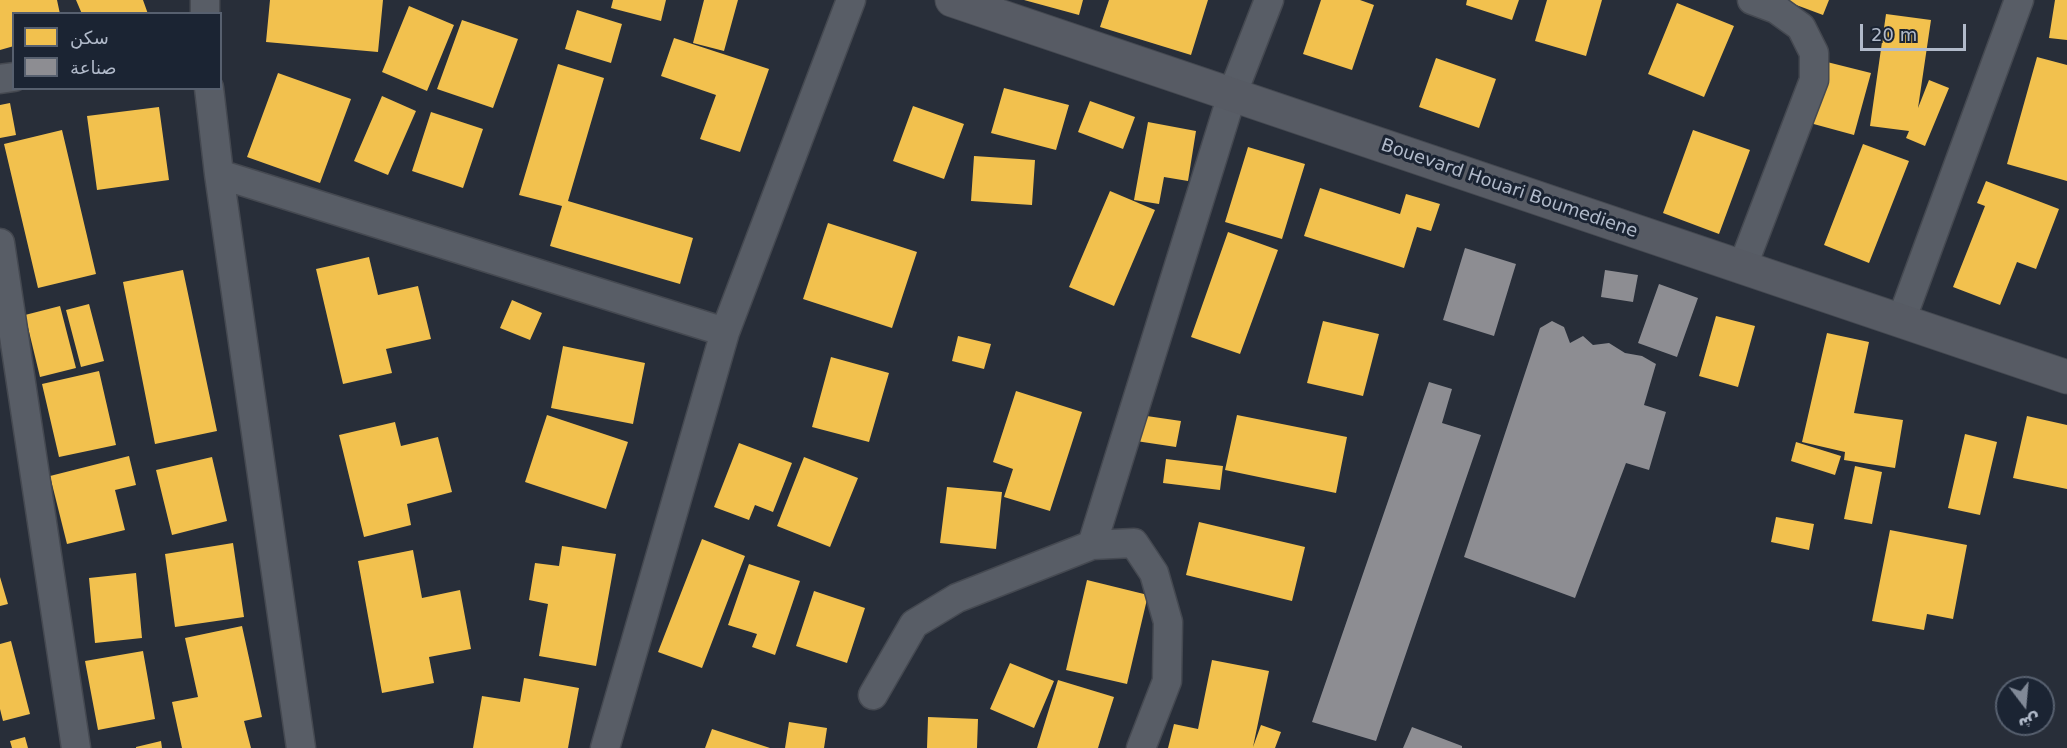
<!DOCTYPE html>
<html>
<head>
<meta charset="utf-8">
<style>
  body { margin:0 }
  #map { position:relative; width:2067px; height:748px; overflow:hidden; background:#282e39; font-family:"DejaVu Sans","Noto Sans Arabic",sans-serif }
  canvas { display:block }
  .legend { position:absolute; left:12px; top:12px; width:210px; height:78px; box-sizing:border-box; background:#1b2433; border:2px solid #57606f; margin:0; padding:8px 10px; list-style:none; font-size:18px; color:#b1baca }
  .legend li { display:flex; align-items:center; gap:12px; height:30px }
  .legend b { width:30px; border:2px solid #57606f }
  .north { position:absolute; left:1995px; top:676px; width:60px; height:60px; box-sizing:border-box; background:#1b2433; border:2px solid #57606f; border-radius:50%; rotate:164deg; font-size:16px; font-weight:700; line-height:24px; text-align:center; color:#b1baca }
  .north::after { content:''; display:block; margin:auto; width:21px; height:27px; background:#818997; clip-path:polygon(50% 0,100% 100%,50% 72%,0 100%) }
  .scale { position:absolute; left:1860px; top:24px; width:106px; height:27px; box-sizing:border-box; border:3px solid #b1baca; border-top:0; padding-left:8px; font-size:18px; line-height:21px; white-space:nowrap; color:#b1baca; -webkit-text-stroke:4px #1b2433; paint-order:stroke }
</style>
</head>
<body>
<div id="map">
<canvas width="2067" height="748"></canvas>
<ul class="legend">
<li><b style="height:16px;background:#f2c14e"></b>سكن</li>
<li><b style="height:16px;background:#8d8d92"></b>صناعة</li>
</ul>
<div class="north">ش</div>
<div class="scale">20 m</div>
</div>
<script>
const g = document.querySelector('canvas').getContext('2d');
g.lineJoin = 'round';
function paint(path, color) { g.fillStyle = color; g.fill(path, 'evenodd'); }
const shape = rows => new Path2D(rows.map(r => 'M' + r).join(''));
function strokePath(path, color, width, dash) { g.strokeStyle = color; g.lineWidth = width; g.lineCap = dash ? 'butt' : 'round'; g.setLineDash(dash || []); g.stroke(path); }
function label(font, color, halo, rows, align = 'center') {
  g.font = font + ' "DejaVu Sans",sans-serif'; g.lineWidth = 6; g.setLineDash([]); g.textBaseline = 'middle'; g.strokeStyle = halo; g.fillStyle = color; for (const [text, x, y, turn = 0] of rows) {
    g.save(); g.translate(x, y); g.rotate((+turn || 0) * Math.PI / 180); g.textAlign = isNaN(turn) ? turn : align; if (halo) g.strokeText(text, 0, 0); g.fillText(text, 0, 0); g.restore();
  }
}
paint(shape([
  [0,0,57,0,60,14,14,14,14,46,0,50],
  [76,0,143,0,148,14,82,14],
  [270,0,383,0,378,52,266,42],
  [613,0,666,0,661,21,611,8],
  [704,0,738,0,724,51,693,43],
  [1024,0,1083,0,1079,15],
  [1109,0,1208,0,1191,55,1100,27],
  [1321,0,1360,0,1374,5,1352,70,1303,54],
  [1467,0,1519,0,1512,20,1466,5],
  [1547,0,1602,0,1586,56,1535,41],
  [1783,0,1829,0,1823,15],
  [2055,0,2067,0,2067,40,2049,38],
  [1677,3,1734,26,1704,97,1648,74],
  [409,6,454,25,427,91,382,72],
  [577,10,622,24,611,63,565,49],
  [1886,14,1931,20,1918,108,1929,80,1949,88,1925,146,1906,138,1909,131,1870,126],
  [462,20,518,39,493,108,437,89],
  [674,38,769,69,740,152,700,139,716,95,661,76],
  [2037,57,2067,65,2067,181,2007,164],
  [1436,58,1496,79,1479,128,1419,107],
  [1827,62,1871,73,1854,135,1810,123],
  [558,64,604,78,568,201,693,238,680,284,550,246,562,206,519,195],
  [278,73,351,99,320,183,247,157],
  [1004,88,1069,105,1056,150,991,133],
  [382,96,416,111,388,175,354,161],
  [1090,101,1135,117,1123,149,1078,132],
  [10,103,16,135,0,138,0,105],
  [913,106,964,124,944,179,893,161],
  [159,107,169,180,97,190,87,116],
  [431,112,483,129,463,188,412,171],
  [1148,122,1196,131,1188,181,1164,177,1159,204,1134,200],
  [62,130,96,274,38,288,4,144],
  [1693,130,1750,150,1719,234,1663,213],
  [1863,144,1909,161,1869,263,1824,245],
  [1248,147,1305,164,1282,239,1225,222],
  [974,156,1035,160,1032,205,971,201],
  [1986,181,2059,209,2036,269,2017,262,2000,305,1953,287,1985,206,1977,203],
  [1320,188,1400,214,1406,194,1440,204,1431,231,1417,227,1404,268,1304,236],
  [1110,191,1155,210,1114,306,1069,287],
  [828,223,917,252,892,328,803,299],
  [1228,232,1278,250,1240,354,1191,337],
  [369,257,378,295,418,286,431,339,386,349,392,373,343,384,316,269],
  [183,270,217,431,155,444,123,282],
  [512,300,542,313,530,340,500,328],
  [89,304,104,361,81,367,66,310],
  [60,306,76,368,40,377,25,315],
  [1716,316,1755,326,1738,387,1699,376],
  [1323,321,1379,334,1363,396,1307,383],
  [1827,333,1869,342,1854,413,1903,420,1895,468,1844,460,1845,452,1802,442],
  [958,336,991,344,984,369,952,361],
  [563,346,645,363,633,424,551,408],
  [831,357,889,373,869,442,812,427],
  [99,371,116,445,59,457,42,384],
  [1016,391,1082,412,1050,511,1004,497,1013,469,993,462],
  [547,415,628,442,606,509,525,482],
  [1140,415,1181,421,1176,447,1136,441],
  [1237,415,1347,437,1336,493,1225,470],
  [2027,416,2067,425,2067,489,2013,478],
  [395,422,401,446,438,437,452,492,407,504,411,525,364,537,339,435],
  [1965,434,1997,442,1980,515,1948,508],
  [1796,442,1841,456,1835,475,1791,461],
  [739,443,792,463,773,512,755,505,749,520,714,507],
  [129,456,136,485,115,490,125,530,67,544,50,476],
  [212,457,227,521,172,535,156,470],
  [804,457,858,478,830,547,777,526],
  [1166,459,1223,466,1220,490,1163,483],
  [1855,466,1882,472,1872,524,1844,519],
  [947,487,1002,492,996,549,940,543],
  [1776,517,1814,524,1809,550,1771,542],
  [1199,522,1305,547,1292,601,1186,575],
  [1890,530,1967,545,1953,619,1927,614,1924,630,1872,621],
  [702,539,745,556,702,668,658,652],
  [233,543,244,617,175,627,165,554],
  [562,546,616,554,596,666,539,656,548,604,529,600,535,563,559,566],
  [413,550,422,598,460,590,471,649,429,657,434,683,382,693,358,561],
  [749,564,800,581,775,655,752,647,757,634,728,625],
  [136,573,142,638,95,643,89,578],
  [0,577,8,604,0,606],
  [1087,580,1148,595,1127,684,1066,670],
  [814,591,865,608,847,663,796,646],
  [242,626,262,717,244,721,251,748,182,748,172,702,198,697,185,638],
  [11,641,30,714,3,721,0,709,0,644],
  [143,651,155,719,98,730,85,661],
  [1212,660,1269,671,1253,747,1261,725,1281,732,1275,748,1168,748,1174,724,1198,729],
  [1010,663,1054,681,1034,728,990,709],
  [524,678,579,688,568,748,473,748,482,696,520,702],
  [1058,680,1114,697,1098,748,1037,748],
  [928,717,978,719,977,748,927,748],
  [789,722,827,728,824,748,785,748],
  [712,729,770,748,705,748],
  [25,737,28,748,12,748,10,741],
  [161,741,162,748,136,748,136,747]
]), '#f2c14e');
paint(shape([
  [1465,248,1516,264,1494,336,1443,320],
  [1605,270,1638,275,1633,302,1601,297],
  [1659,284,1698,298,1677,357,1638,343],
  [1552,321,1564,327,1570,343,1583,336,1593,345,1609,343,1625,353,1642,356,1656,364,1644,405,1666,412,1649,470,1626,463,1575,598,1464,557,1540,328],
  [1429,382,1452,389,1442,423,1481,435,1376,741,1312,722],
  [1412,727,1462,746,1462,748,1403,748]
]), '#8d8d92');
const street = shape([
  [205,14,205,0],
  [0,79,14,77],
  [209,88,219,174,301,748],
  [219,174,725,332],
  [0,243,76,748],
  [1742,268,1814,80,1814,53,1801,27,1776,9,1752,0],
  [1901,321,2019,0],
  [1092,545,1232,95,1269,0],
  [873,695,914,624,957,598,1092,545,1134,543,1154,573,1168,622,1167,681,1141,748],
  [605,748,725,332,851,0]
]);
const secondary = shape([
  [952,0,2067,377]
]);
strokePath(street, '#454951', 31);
strokePath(secondary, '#454951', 35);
strokePath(street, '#585d66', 28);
strokePath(secondary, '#575b64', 33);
label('18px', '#b1baca', '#1b2433', [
  ["Bouevard Houari Boumediene",1509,189,19]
]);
</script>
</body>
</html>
